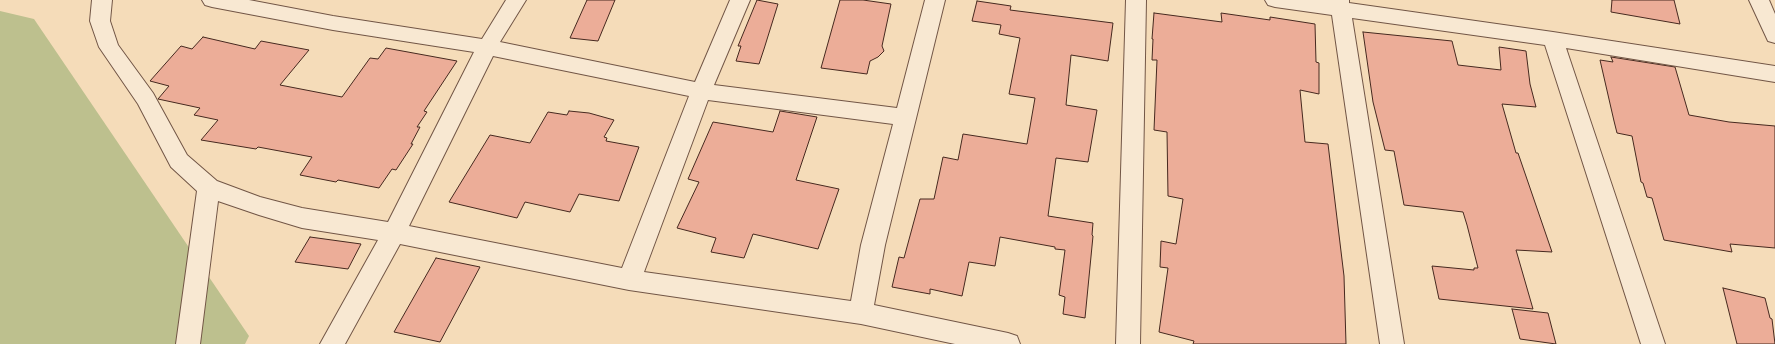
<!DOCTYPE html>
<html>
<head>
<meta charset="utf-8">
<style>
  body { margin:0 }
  canvas { display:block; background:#f5dcb9 }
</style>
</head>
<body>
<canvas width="1775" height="344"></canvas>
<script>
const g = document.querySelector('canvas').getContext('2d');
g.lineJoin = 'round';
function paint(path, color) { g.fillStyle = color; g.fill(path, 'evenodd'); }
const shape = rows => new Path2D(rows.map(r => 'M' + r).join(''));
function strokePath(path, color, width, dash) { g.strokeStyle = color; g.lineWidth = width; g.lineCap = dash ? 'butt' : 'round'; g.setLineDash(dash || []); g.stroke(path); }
paint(shape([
  [0,11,34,19,249,336,245,344,0,344]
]), '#bdc08e');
const building = shape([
  [587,0,615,0,598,41,570,38,587,0],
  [757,0,778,4,764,49,759,64,736,61,741,46,738,46,757,0],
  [840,0,863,0,891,4,882,46,884,51,878,57,870,61,867,74,821,68,840,0],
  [1612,0,1674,0,1680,24,1611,12,1612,0],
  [977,1,1011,6,1010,10,1113,23,1108,61,1071,55,1066,105,1097,110,1088,162,1056,158,1048,216,1093,223,1092,235,1093,236,1085,318,1063,314,1065,297,1059,295,1065,250,1055,249,1055,247,1000,237,995,266,969,262,962,296,930,289,930,294,892,287,899,257,904,258,920,199,934,199,943,157,958,160,963,134,1027,144,1035,98,1009,94,1020,38,999,34,1001,25,972,21,977,1],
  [1154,13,1222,22,1221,13,1270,20,1270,17,1315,24,1316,62,1319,63,1319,94,1300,90,1305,142,1328,144,1344,276,1346,344,1193,344,1194,341,1159,332,1168,268,1160,267,1161,241,1176,244,1183,199,1168,196,1167,132,1154,130,1157,60,1152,60,1153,39,1152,39,1154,13],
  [1363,32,1452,41,1458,65,1501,70,1499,47,1526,51,1530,84,1536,107,1502,104,1516,153,1518,153,1552,252,1516,250,1533,309,1439,299,1432,266,1474,270,1474,268,1478,268,1467,225,1463,212,1404,205,1394,151,1385,150,1373,102,1363,32],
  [203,37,255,49,261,41,309,50,280,85,342,97,370,58,378,59,386,48,457,61,424,111,427,112,417,127,420,127,411,144,413,144,396,170,392,169,379,188,338,180,336,182,300,175,312,157,258,147,256,149,201,140,218,120,194,115,200,108,158,99,169,86,150,81,181,46,192,49,203,37],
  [1611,57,1675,67,1689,115,1729,122,1775,126,1775,248,1730,244,1732,252,1664,240,1652,198,1647,197,1643,183,1641,182,1632,136,1617,133,1614,121,1600,60,1613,62,1611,57],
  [569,111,589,113,614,120,604,137,607,138,606,141,639,147,619,201,579,194,570,212,525,202,517,218,449,202,490,135,530,143,548,112,567,115,569,111],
  [780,111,817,117,796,180,839,189,818,249,753,234,744,258,711,252,716,238,677,228,699,182,688,179,713,122,773,132,780,111],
  [310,237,361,244,348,269,295,262,310,237],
  [436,258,480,267,440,342,394,332,436,258],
  [1723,288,1765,298,1770,318,1772,319,1775,344,1737,344,1723,288],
  [1512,309,1548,313,1556,344,1520,339,1512,309]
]);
paint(building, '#ecad98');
strokePath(building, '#46291f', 1);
const street = shape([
  [92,0,112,0,110,21,118,45,153,93,187,155,217,181,260,197,302,208,388,222,474,52,333,30,212,7,205,5,202,0,249,0,333,16,482,39,506,0,526,0,500,42,695,82,730,0,750,0,714,85,897,108,925,0,945,0,885,245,874,305,1008,333,1017,336,1020,344,955,344,861,324,629,290,400,244,345,344,320,344,378,240,302,228,259,215,218,201,200,344,176,344,197,191,171,167,138,104,99,47,90,21,92,0],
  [493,56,689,96,622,268,409,226,493,56],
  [708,100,893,124,861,245,851,301,644,272,708,100],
  [1126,0,1146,0,1140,344,1116,344,1126,0],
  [1265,0,1349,0,1349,3,1553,32,1775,66,1775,82,1566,48,1665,344,1641,344,1545,45,1352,18,1404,344,1380,344,1332,15,1275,7,1268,5,1265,0],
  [1749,0,1769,0,1775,14,1775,43,1768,41,1749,0]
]);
strokePath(street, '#725646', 2);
paint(street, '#f8e8d2');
</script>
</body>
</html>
